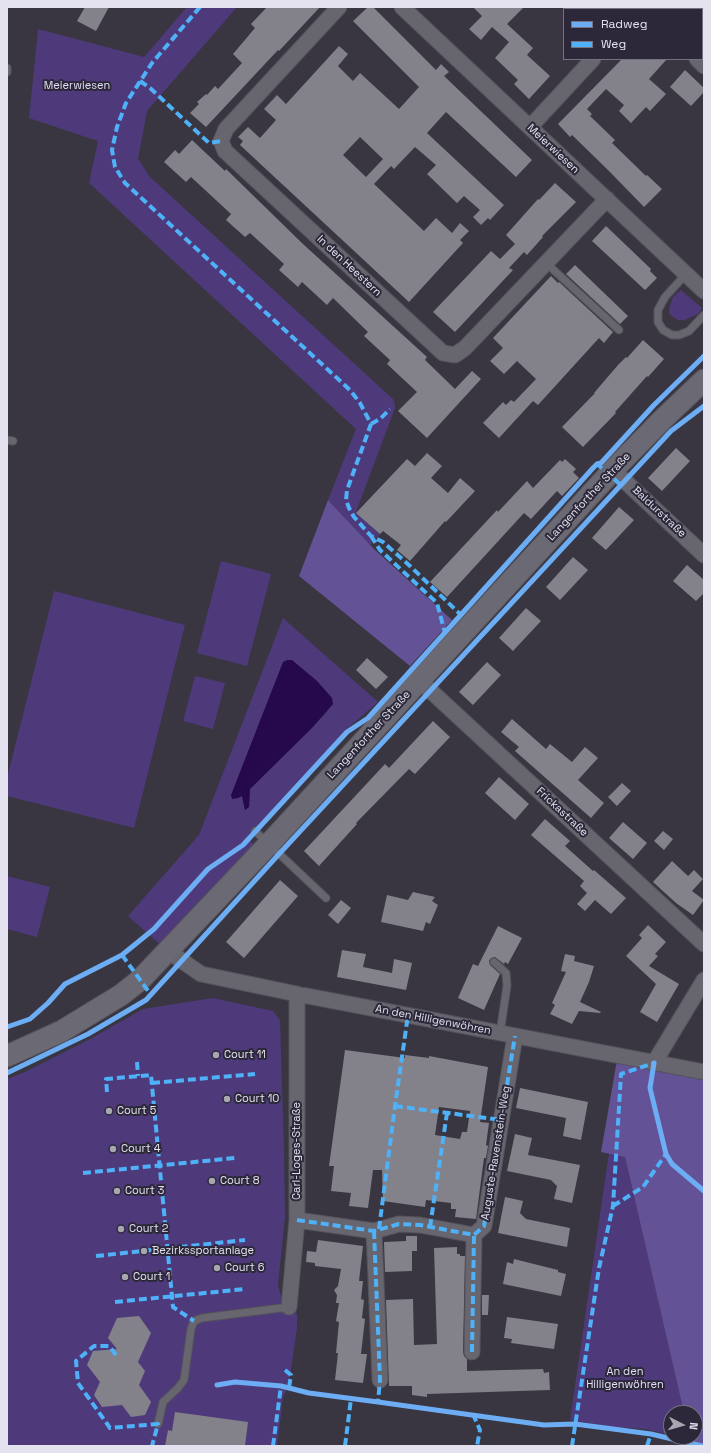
<!DOCTYPE html>
<html>
<head>
<meta charset="utf-8">
<style>
  body { margin:0 }
  #map { position:relative; width:711px; height:1453px; overflow:hidden; background:#393641; font-family:"Space Grotesk",sans-serif }
  canvas { display:block }
  .frame { position:absolute; inset:0; border:8px solid #e4e2ee; pointer-events:none }
  .legend { position:absolute; left:563px; top:8px; width:140px; height:52px; box-sizing:border-box; background:#2c283a; border:1px solid #767282; margin:0; padding:5px 7px; list-style:none; font-size:12px; color:#e4e2ee }
  .legend li { display:flex; align-items:center; gap:8px; height:20px }
  .legend b { width:20px; border:1px solid #767282 }
  .north { position:absolute; left:663px; top:1405px; width:40px; height:40px; box-sizing:border-box; background:#2c283a; border:1px solid #767282; border-radius:50%; rotate:96deg; font-size:11px; font-weight:700; line-height:16px; text-align:center; color:#e4e2ee }
  .north::after { content:''; display:block; margin:auto; width:14px; height:18px; background:#a8a6b1; clip-path:polygon(50% 0,100% 100%,50% 72%,0 100%) }
</style>
</head>
<body>
<div id="map">
<canvas width="711" height="1453"></canvas>
<div class="frame"></div>
<ul class="legend">
<li><b style="height:5px;background:#6dadf4"></b>Radweg</li>
<li><b style="height:5px;background:#4fb1f8"></b>Weg</li>
</ul>
<div class="north">N</div>
</div>
<script>
const g = document.querySelector('canvas').getContext('2d');
g.lineJoin = 'round';
function paint(path, color) { g.fillStyle = color; g.fill(path, 'evenodd'); }
const shape = rows => new Path2D(rows.map(r => 'M' + r).join(''));
function strokePath(path, color, width, dash) { g.strokeStyle = color; g.lineWidth = width; g.lineCap = dash ? 'butt' : 'round'; g.setLineDash(dash || []); g.stroke(path); }
function label(font, color, halo, rows, align = 'center') {
  g.font = font + ' "Space Grotesk",sans-serif'; g.lineWidth = 4; g.setLineDash([]); g.textBaseline = 'middle'; g.strokeStyle = halo; g.fillStyle = color; for (const [text, x, y, turn = 0] of rows) {
    g.save(); g.translate(x, y); g.rotate((+turn || 0) * Math.PI / 180); g.textAlign = isNaN(turn) ? turn : align; if (halo) g.strokeText(text, 0, 0); g.fillText(text, 0, 0); g.restore();
  }
}
paint(shape([
  [187,7,237,7,147,111,138,159,150,177,394,400,395,408,356,512,380,534,370,545,328,500,356,429,89,183,98,141,29,118,38,29,144,57],
  [681,290,702,308,698,314,684,320,678,320,673,317,669,313,669,309,673,297],
  [221,561,271,574,247,666,197,653],
  [54,591,185,625,134,828,7,796,7,778],
  [283,618,378,702,348,728,248,836,253,845,162,946,128,916,199,835],
  [296,664,317,681,332,698,327,712,250,789,249,807,245,810,242,796],
  [195,676,225,683,213,729,183,721],
  [7,876,50,887,37,937,7,929],
  [213,998,273,1011,280,1020,284,1152,285,1216,278,1285,282,1300,297,1314,297,1328,289,1383,283,1398,277,1446,7,1446,7,1079,25,1072,92,1038,143,1009],
  [609,1153,625,1157,684,1413,671,1413,671,1435,645,1429,613,1427,570,1420]
]), '#4e3a7b');
paint(shape([
  [328,500,374,549,452,620,410,666,299,576],
  [617,1060,704,1078,704,1446,693,1446,690,1437,695,1437,695,1413,684,1413,625,1157,601,1152]
]), '#645296');
paint(shape([
  [287,660,292,660,317,681,332,698,333,704,312,728,250,789,249,807,245,810,242,796,238,798,232,799,231,795,283,662]
]), '#26084c');
paint(shape([
  [85,7,109,7,96,31,77,21],
  [267,7,320,7,279,51,278,50,206,127,190,113,199,104,197,102,206,94,207,95,215,86,218,89,242,63,233,54,255,28,251,24],
  [368,7,373,7,436,70,441,64,449,72,444,76,532,160,516,177,446,112,427,133,504,205,490,220,488,218,481,225,473,217,480,210,464,196,457,203,427,174,436,165,415,147,394,169,391,166,374,184,424,231,436,218,452,233,460,223,469,231,460,240,463,243,409,302,240,145,243,141,238,137,248,127,260,138,276,120,264,109,277,95,286,104,339,46,348,54,338,66,353,81,360,73,399,109,419,87,353,21],
  [360,137,383,159,366,177,343,155],
  [473,7,524,7,507,24,533,48,527,55,550,76,529,99,514,84,518,80,495,58,509,42,492,27,481,40,469,29,482,16],
  [622,59,667,59,649,79,666,94,650,111,646,107,631,123,619,111,624,105,606,89,587,109,592,114,590,116,615,140,612,143,646,176,647,175,662,189,644,207,609,171,572,135,570,137,558,124],
  [685,70,704,88,704,92,691,106,670,87],
  [192,140,225,171,226,169,303,244,427,357,425,360,455,389,472,371,481,379,427,438,398,411,417,392,387,364,390,360,364,336,368,332,333,298,327,305,302,282,298,287,279,270,284,264,250,233,245,237,226,220,231,214,191,177,186,182,164,162,175,150,179,154],
  [555,183,576,202,542,236,543,237,527,255,524,252,509,268,513,270,455,332,433,312,491,251,500,259,515,244,506,235,538,199,539,200],
  [606,226,651,269,650,271,657,278,645,290,592,241],
  [575,265,628,316,620,324,566,274],
  [551,276,558,283,559,282,613,332,604,343,599,338,538,405,533,401,499,438,483,423,503,402,506,405,511,400,514,402,536,379,517,361,504,374,490,361,503,348,493,338],
  [643,340,664,359,648,377,647,376,615,412,616,413,583,447,562,427,595,393,594,393,618,365,626,357,627,358],
  [676,448,690,461,662,491,648,478],
  [427,453,442,466,431,478,448,493,460,478,475,491,446,522,445,521,410,561,397,550,401,545,383,531,380,534,356,513,407,459,415,466],
  [565,459,576,469,573,472,579,478,562,496,557,491,531,519,524,513,447,597,430,582,497,510,498,512,527,481,533,488,560,460,562,462],
  [619,507,634,520,606,550,592,538],
  [573,557,588,570,560,600,546,587],
  [687,565,704,580,704,593,696,601,673,581],
  [526,608,541,621,513,651,499,638],
  [367,658,388,677,376,689,356,670],
  [487,662,501,675,473,705,459,692],
  [512,719,546,749,550,744,572,762,585,747,598,758,578,780,604,803,591,818,515,751,519,747,501,732],
  [433,721,450,737,415,774,409,769,356,823,357,824,319,866,304,851,385,764,389,768],
  [499,777,529,804,515,820,485,793],
  [622,783,631,791,617,806,608,797],
  [545,819,570,841,565,846,593,871,594,870,626,898,611,914,595,900,585,911,577,904,587,893,580,886,584,881,531,835],
  [623,822,647,843,633,859,609,838],
  [663,831,673,839,664,850,654,841],
  [672,861,688,876,694,870,703,879,692,891,704,900,693,915,676,903,653,882],
  [280,880,298,896,244,958,226,942],
  [413,892,435,897,432,901,438,905,430,924,426,922,423,931,381,922,387,895,408,900],
  [341,900,351,908,338,924,328,915],
  [648,925,666,942,655,954,658,956,649,966,679,984,657,1022,640,1012,656,984,626,956,642,938,639,935],
  [498,926,522,938,508,964,505,962,504,964,495,957,491,958,489,961,490,965,500,974,484,1010,458,998,473,964,478,966],
  [342,950,366,954,363,967,392,973,394,959,412,963,406,990,337,977],
  [565,954,575,956,574,961,594,966,589,982,580,1002,601,1012,600,1013,579,1011,572,1024,550,1014,555,1005,552,1003,566,972,561,971],
  [345,1050,405,1058,405,1055,429,1058,429,1056,488,1067,480,1122,489,1123,486,1145,488,1146,486,1158,484,1158,476,1219,455,1217,456,1209,451,1209,451,1203,426,1200,425,1207,383,1201,382,1170,373,1170,368,1208,349,1206,351,1193,331,1191,334,1166,329,1166],
  [439,1107,470,1111,467,1132,462,1132,460,1139,435,1135],
  [520,1088,588,1102,581,1140,563,1136,566,1118,516,1108],
  [515,1134,532,1138,528,1155,580,1165,572,1203,554,1199,557,1186,551,1180,507,1171],
  [505,1197,523,1201,520,1213,526,1219,570,1228,567,1247,498,1233],
  [406,1236,417,1236,417,1251,412,1251,412,1271,385,1272,384,1242,406,1241],
  [318,1240,363,1246,359,1281,363,1281,361,1299,364,1300,362,1318,365,1319,361,1354,367,1354,363,1383,335,1380,338,1353,336,1353,339,1322,336,1321,339,1303,336,1303,337,1295,334,1290,338,1286,341,1269,315,1266,315,1263,306,1262,307,1251,316,1252],
  [457,1247,457,1254,460,1254,460,1256,465,1256,463,1352,464,1356,467,1359,467,1371,543,1369,544,1373,549,1372,550,1390,427,1394,427,1397,412,1395,412,1386,389,1386,386,1300,413,1299,414,1345,437,1344,434,1248],
  [514,1259,558,1270,558,1272,566,1274,561,1296,503,1284,507,1262,513,1264],
  [482,1295,489,1295,488,1315,482,1315],
  [139,1316,151,1333,138,1362,145,1371,139,1385,151,1402,145,1415,131,1417,122,1405,102,1407,94,1395,100,1382,87,1365,93,1351,117,1349,108,1338,117,1318],
  [507,1317,558,1324,554,1349,511,1343,512,1339,504,1338],
  [175,1412,248,1422,245,1446,165,1446,168,1430,172,1431]
]), '#83818a');
const lane = shape([
  [7,68,7,72],
  [546,263,619,330],
  [686,274,665,297,658,310,658,322,663,330,672,335,679,335,689,331,704,315],
  [7,440,13,441],
  [255,831,326,898],
  [494,962,506,973,507,986,500,1033],
  [158,1424,163,1402,178,1388,184,1380,191,1329,194,1321,202,1318,289,1307]
]);
const street = shape([
  [339,7,226,129,221,141,225,151,443,353,455,355,465,348,607,199],
  [402,7,704,291],
  [641,7,643,9],
  [697,59,704,66],
  [530,127,593,59],
  [613,470,704,555],
  [419,680,704,944],
  [168,951,201,974,297,994,704,1072],
  [654,1063,704,980],
  [297,1220,374,1231,399,1224,420,1225,474,1235,484,1226,515,1036],
  [374,1231,380,1380],
  [289,1307,297,1220,297,994],
  [472,1352,474,1235]
]);
const secondary = shape([
  [7,1056,62,1031,121,995,140,980,269,844,613,470,662,420,704,380]
]);
strokePath(lane, '#54525b', 9);
strokePath(street, '#54525b', 17);
strokePath(secondary, '#54525b', 23);
strokePath(lane, '#67656d', 7);
strokePath(street, '#67656d', 15);
strokePath(secondary, '#6b6973', 21);
strokePath(shape([
  [200,7,152,63,126,103,117,127,112,150,115,167,125,183,350,390,360,403,371,424,347,490,346,500,349,508,354,517,371,536,383,542,410,566,461,615],
  [140,81,150,88,209,143,221,141],
  [371,424,380,419,390,409],
  [596,465,597,464,621,485],
  [371,536,380,550,437,603,445,633],
  [122,955,151,995],
  [137,1062,138,1076],
  [152,1083,255,1074],
  [107,1092,106,1079,151,1075,173,1307,194,1321],
  [395,1106,501,1120],
  [83,1173,235,1158,234,1155],
  [613,1206,643,1187,666,1154],
  [297,1220,374,1231,399,1224,420,1225,474,1235,484,1226,515,1036],
  [430,1227,447,1113],
  [379,1229,395,1106,408,1015],
  [374,1231,380,1380,378,1402],
  [96,1256,245,1240],
  [115,1302,245,1289],
  [472,1352,474,1235],
  [116,1355,109,1346,94,1346,76,1361,78,1383,110,1428,158,1424,152,1446],
  [285,1370,291,1375,289,1388],
  [473,1414,480,1430,477,1446],
  [273,1446,281,1386],
  [345,1446,351,1399],
  [572,1446,599,1268,613,1206,621,1074,654,1063,653,1066],
  [647,1446,651,1434]
]), '#4fb1f8', 4, [8, 4]);
strokePath(shape([
  [7,1027,30,1019,48,1003,65,984,122,955,154,929,208,869,243,845,347,732,368,718,593,468,597,464,601,463,654,405,704,356],
  [654,1063,650,1088,666,1154,672,1164,704,1191],
  [7,1073,88,1034,146,1000,279,854,671,431,704,406],
  [217,1385,235,1382,281,1386,309,1393,378,1402,544,1425,575,1424,651,1434,702,1446]
]), '#6dadf4', 5);
for (const [x, y, r, color] of [
  [216,1055,4,"#a8a6b1"],
  [227,1099,4,"#a8a6b1"],
  [109,1111,4,"#a8a6b1"],
  [113,1149,4,"#a8a6b1"],
  [212,1181,4,"#a8a6b1"],
  [117,1191,4,"#a8a6b1"],
  [121,1229,4,"#a8a6b1"],
  [144,1251,4,"#a8a6b1"],
  [217,1268,4,"#a8a6b1"],
  [125,1277,4,"#a8a6b1"]
]) { const dot = new Path2D(); dot.arc(x, y, r, 0, 2 * Math.PI); g.fillStyle = color; g.fill(dot); strokePath(dot, '#2c283a', 1.5); }
label('11px', '#e2def4', '#2c283a', [
  ["Meierwiesen",77,86],
  ["An den",625,1372],
  ["Hilligenwöhren",625,1385]
]);
label('11px', '#e4e2ee', '#2c283a', [
  ["Meierwiesen",553,149,43],
  ["In den Heestern",349,266,43],
  ["Langenforther Straße",589,497,-47],
  ["Baldurstraße",659,512,43],
  ["Langenforther Straße",369,735,-47],
  ["Frickastraße",562,812,43],
  ["An den Hilligenwöhren",433,1020,11],
  ["Carl-Loges-Straße",297,1151,-90],
  ["Auguste-Ravenstein-Weg",496,1153,-81]
]);
label('11px', '#e4e2ee', '#2c283a', [
  ["Court 11",224,1055],
  ["Court 10",235,1099],
  ["Court 5",117,1111],
  ["Court 4",121,1149],
  ["Court 8",220,1181],
  ["Court 3",125,1191],
  ["Court 2",129,1229],
  ["Bezirkssportanlage",152,1251],
  ["Court 6",225,1268],
  ["Court 1",133,1277]
], 'left');
</script>
</body>
</html>
